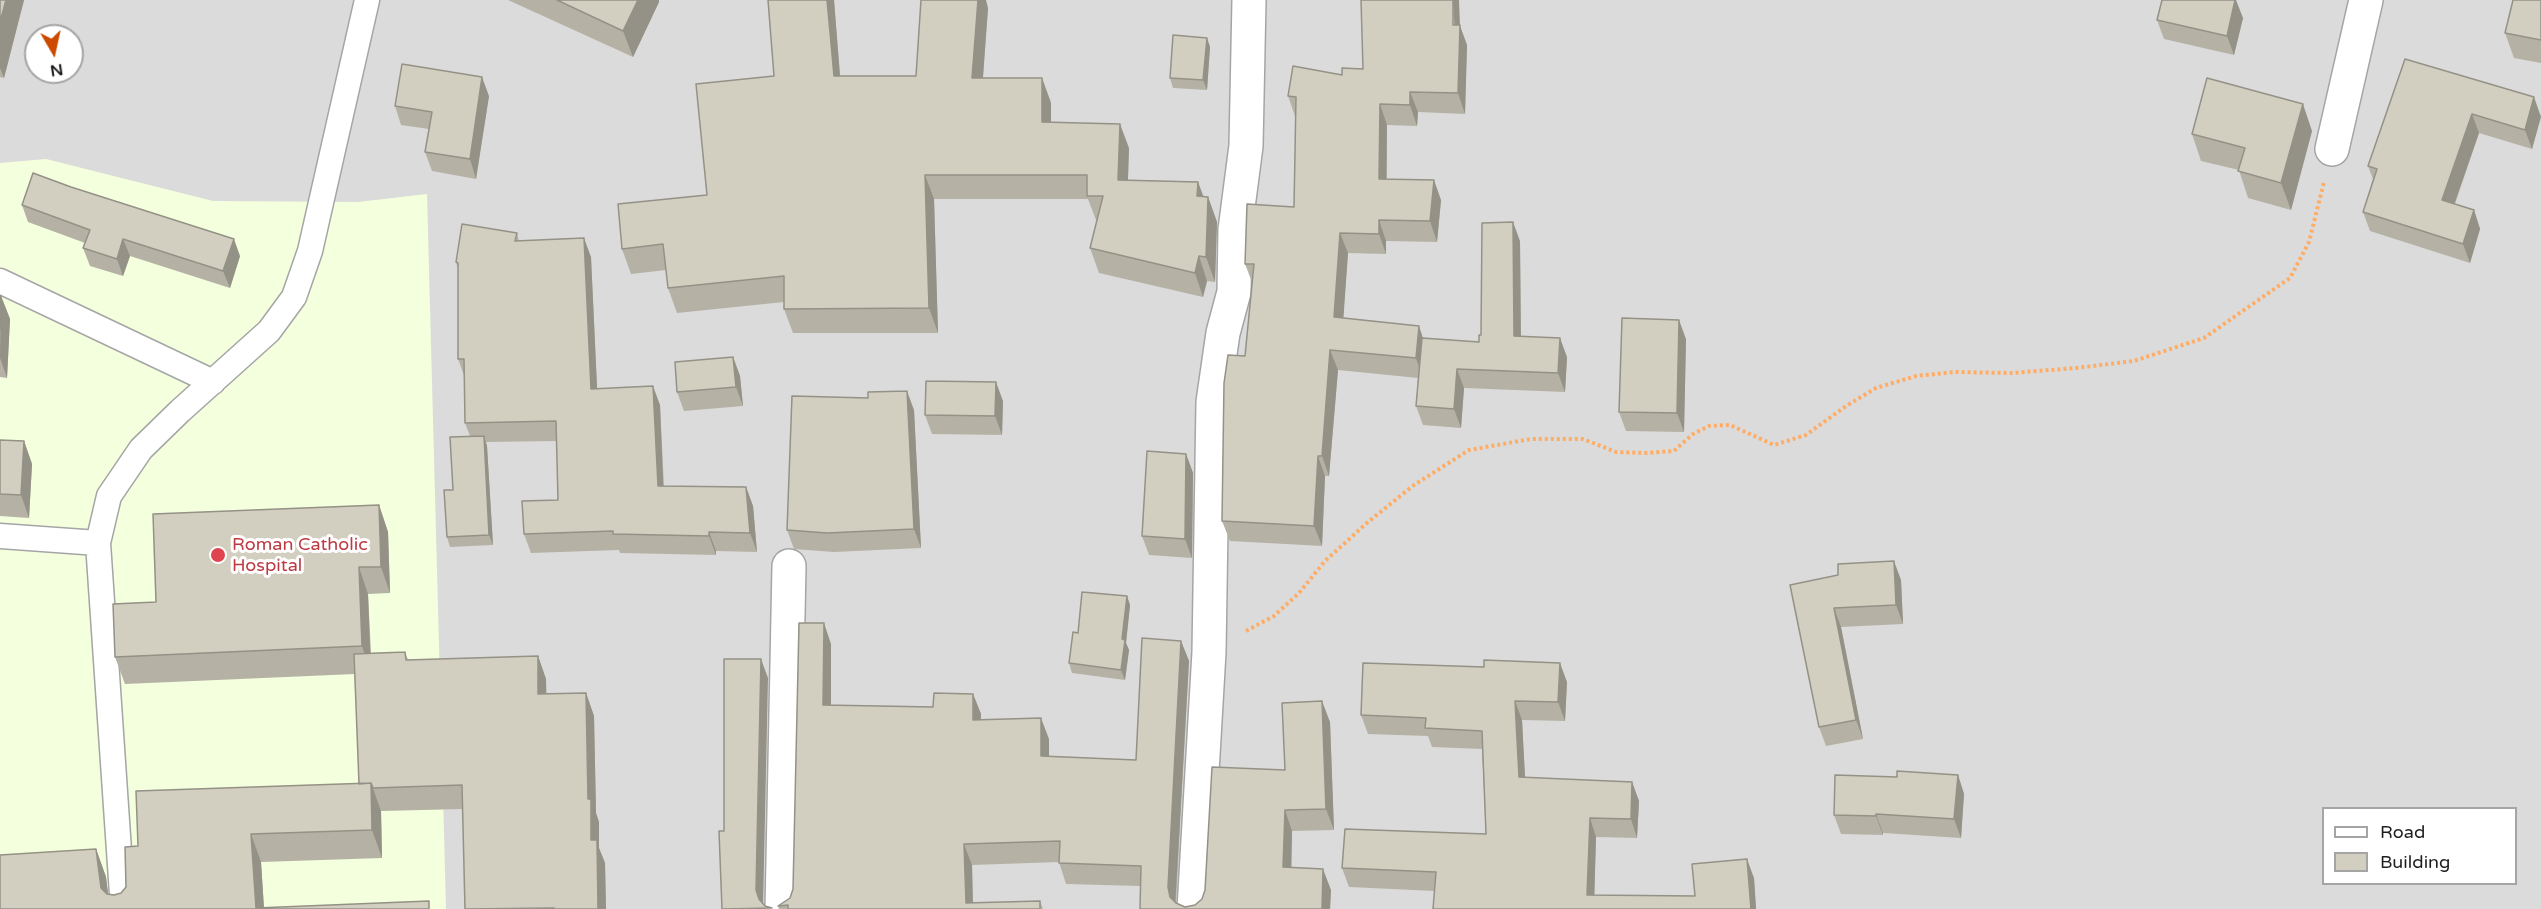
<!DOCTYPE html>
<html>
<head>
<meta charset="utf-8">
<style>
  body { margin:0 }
  #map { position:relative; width:2541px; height:909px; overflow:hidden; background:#f0f0e3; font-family:"Varela Round",sans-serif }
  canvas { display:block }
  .legend { position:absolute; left:2322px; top:807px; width:195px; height:78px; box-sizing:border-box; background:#fff; border:2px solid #a5a5a5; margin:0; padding:8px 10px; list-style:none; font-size:18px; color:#1e1e1e }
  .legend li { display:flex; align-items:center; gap:12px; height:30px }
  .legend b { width:30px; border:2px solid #a5a5a5 }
  .north { position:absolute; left:24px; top:24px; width:60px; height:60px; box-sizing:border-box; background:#fff; border:2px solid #a5a5a5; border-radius:50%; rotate:171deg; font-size:16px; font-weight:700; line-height:24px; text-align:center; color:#1e1e1e }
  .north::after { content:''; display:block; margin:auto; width:21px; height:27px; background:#cc4900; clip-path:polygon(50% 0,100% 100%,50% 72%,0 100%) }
</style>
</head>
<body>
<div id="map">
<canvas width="2541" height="909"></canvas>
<ul class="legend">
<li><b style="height:8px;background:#fff"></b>Road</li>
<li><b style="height:16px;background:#d3cfc0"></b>Building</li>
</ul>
<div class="north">N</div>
</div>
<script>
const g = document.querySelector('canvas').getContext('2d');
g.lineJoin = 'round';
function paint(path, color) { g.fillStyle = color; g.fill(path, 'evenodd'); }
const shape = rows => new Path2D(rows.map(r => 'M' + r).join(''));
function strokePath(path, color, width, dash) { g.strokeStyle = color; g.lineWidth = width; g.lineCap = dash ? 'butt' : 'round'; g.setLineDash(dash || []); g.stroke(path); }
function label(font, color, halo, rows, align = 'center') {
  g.font = font + ' "Varela Round",sans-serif'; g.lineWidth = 6; g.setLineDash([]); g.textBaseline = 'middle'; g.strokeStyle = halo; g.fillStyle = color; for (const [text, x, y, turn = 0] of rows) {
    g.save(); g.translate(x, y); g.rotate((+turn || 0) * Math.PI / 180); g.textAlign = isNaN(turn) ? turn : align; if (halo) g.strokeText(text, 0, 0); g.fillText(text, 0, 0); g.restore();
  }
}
paint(shape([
  [0,0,2541,0,2541,909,0,909],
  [36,36,72,36,72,72,36,72],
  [2324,808,2516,808,2516,884,2324,884]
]), '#dcdbdb');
paint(shape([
  [46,159,213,201,358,202,427,194,446,909,0,909,0,163]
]), '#f3ffdd');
const lane = shape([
  [0,281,213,382],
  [0,536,98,543],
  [123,909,98,543,109,496,141,449,180,411,269,331,294,297,310,251,367,0]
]);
const street = shape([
  [2332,149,2366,0],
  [782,909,789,566],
  [1194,909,1209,652,1213,402,1223,333,1234,292,1235,230,1246,146,1249,0]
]);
strokePath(lane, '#a5a5a5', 27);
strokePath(street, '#a5a5a5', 36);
strokePath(shape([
  [1246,631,1274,616,1299,593,1325,561,1368,522,1414,485,1469,450,1531,439,1583,439,1616,452,1646,453,1674,451,1693,434,1709,426,1730,425,1774,445,1806,435,1846,406,1876,388,1916,376,1955,372,2011,373,2076,368,2134,361,2204,338,2290,278,2309,242,2324,182]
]), '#ffac65', 4, [3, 3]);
strokePath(lane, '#fff', 24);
strokePath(street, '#fff', 33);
paint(shape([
  [0,0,24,0,4,78,0,77],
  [508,0,659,0,659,2,633,57],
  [768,0,834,0,840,76,916,76,988,8,983,78,1042,78,1051,103,1051,122,1129,148,1128,180,1198,182,1203,197,1208,197,1217,222,1215,282,1207,281,1203,297,1099,273,1090,248,1097,220,1096,220,1088,199,934,199,938,333,793,333,784,309,784,302,677,313,668,288,666,270,631,274,622,249,707,195,774,76],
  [2541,0,2541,63,2514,58,2505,33],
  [2243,18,2234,55,2164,39,2157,20],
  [1460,26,1467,45,1465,114,1418,112,1417,126,1387,125,1387,179,1441,200,1437,242,1386,241,1386,254,1348,253,1343,318,1423,338,1479,342,1520,241,1521,336,1567,357,1565,392,1464,388,1461,428,1423,425,1416,406,1418,378,1338,370,1329,476,1325,476,1322,546,1230,541,1222,521,1245,356,1252,282,1245,264,1294,207,1296,116,1295,116,1288,96,1342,75,1363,69],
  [1207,38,1210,47,1207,90,1173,88,1170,78],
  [2405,59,2541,115,2532,149,2479,133,2455,204,2474,210,2480,229,2470,263,2370,231,2363,212,2373,179,2368,166],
  [489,96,476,179,432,171,425,152,429,129,401,125,395,106],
  [2312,131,2291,210,2248,198,2239,170,2201,161,2192,134],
  [22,205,240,256,230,288,130,256,123,276,90,266,83,248,85,243,28,222],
  [517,233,519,241,591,257,597,388,660,405,664,486,746,487,753,506,757,552,716,551,716,555,620,553,619,550,531,553,524,534,558,500,557,441,486,442,487,446,493,545,450,547,447,537,453,490,470,436,465,423,465,378,458,359,458,269,456,262],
  [0,296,1,296,10,319,7,378,0,377],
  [1686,339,1684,432,1626,431,1619,412],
  [733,357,740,376,743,406,684,411,677,392],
  [1003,401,1002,435,932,434,925,415],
  [914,410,921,548,834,552,794,549,787,530],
  [0,440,24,441,32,464,29,518,0,516],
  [1186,454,1193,473,1192,558,1149,555,1142,536],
  [379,505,388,532,390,593,368,594,371,653,405,652,408,660,538,656,546,679,546,693,586,693,594,716,596,813,599,822,599,848,605,863,606,909,465,909,463,809,381,811,382,858,261,862,264,908,432,909,0,909,96,849,106,877,108,894,114,895,121,893,126,887,138,846,359,784,355,674,125,684,115,657,156,602],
  [1838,575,1901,580,1903,624,1841,627,1863,739,1826,746,1819,727],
  [1127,596,1130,605,1126,643,1129,650,1125,680,1072,673,1069,663,1078,633],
  [1181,641,1189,661,1176,903,1185,907,1195,905,1202,899,1285,770,1330,722,1334,830,1292,831,1291,868,1331,890,1330,909,1140,909,1140,886,1066,884,1059,862,972,865,973,903,1040,901,1043,909,779,909,778,906,790,898,793,889,831,644,831,705,933,707,973,694,981,714,981,719,1049,739,1049,756,1136,760],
  [1567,682,1565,721,1522,720,1525,778,1632,782,1639,801,1637,838,1596,837,1594,895,1695,896,1754,878,1756,909,1435,891,1349,887,1342,868,1486,834,1482,749,1432,747,1428,736,1368,734,1361,715],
  [1958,775,1964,794,1961,838,1883,833,1883,835,1841,834,1834,815,1897,777]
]), '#b5b2a5');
paint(shape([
  [6,0,24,0,4,78,0,68,0,22],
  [638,0,659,0,659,2,633,57,623,31],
  [827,0,834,0,842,101,834,76],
  [976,0,986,0,988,8,981,103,972,78],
  [1453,0,1459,0,1460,26,1467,45,1465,114,1458,93],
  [2235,0,2236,0,2243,18,2234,55,2227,36],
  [1207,38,1210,47,1207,90,1203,80],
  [482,77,489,96,476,179,470,159],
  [1042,78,1051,103,1051,146,1042,122],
  [1410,92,1418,112,1417,126,1410,105],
  [2534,97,2541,117,2532,149,2525,130],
  [1380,104,1387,125,1386,199,1379,179],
  [2303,104,2312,131,2291,210,2281,183],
  [2472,114,2479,133,2449,219,2442,200],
  [1120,124,1129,148,1127,205,1118,180],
  [925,175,934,199,938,333,929,308],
  [1434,180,1441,200,1437,242,1430,221],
  [1198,182,1207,206,1197,196],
  [1208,197,1217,222,1215,282,1206,257],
  [2474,210,2480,229,2470,263,2463,244],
  [1379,220,1386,241,1386,254,1379,234],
  [1513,222,1520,241,1521,355,1514,336],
  [1340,233,1348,253,1342,338,1334,317],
  [584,238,591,257,598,408,591,389],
  [123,239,130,256,123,276,117,259],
  [234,239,240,256,230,288,223,271],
  [1199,256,1207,281,1203,297,1195,273],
  [1,296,10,319,7,378,0,358],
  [1679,320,1686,339,1684,432,1677,413],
  [1419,326,1426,347,1423,379,1416,358],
  [1560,338,1567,357,1565,392,1558,373],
  [1330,350,1338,370,1329,476,1322,456],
  [733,357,740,376,743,406,736,387],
  [1457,369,1464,388,1461,428,1454,409],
  [996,382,1003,401,1002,435,995,416],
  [653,386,660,405,664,505,658,486],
  [907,391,914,410,921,548,914,529],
  [484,436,487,446,493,545,489,535],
  [24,441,32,464,29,518,21,495],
  [1186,454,1193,473,1192,558,1185,539],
  [1318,456,1325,476,1322,546,1314,526],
  [746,487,753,506,757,552,750,533],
  [379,505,388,532,390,593,381,567],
  [709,532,716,551,716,555,709,536],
  [1894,561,1901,580,1903,624,1896,605],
  [359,567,368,594,371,673,362,646],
  [1127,596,1130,605,1126,643,1129,650,1125,680,1121,670,1122,639],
  [1834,608,1841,627,1863,739,1856,720],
  [824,623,831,644,831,726,823,705],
  [1181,641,1189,661,1175,908,1170,897,1168,887],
  [538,656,546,679,547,716,538,694],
  [761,659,768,678,763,908,762,908,756,890],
  [1560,663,1567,682,1565,721,1558,702],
  [586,693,594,716,596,813,599,822,599,848,605,863,606,909,598,909,591,840,588,799],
  [973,694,981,714,980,740,973,720],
  [1322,701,1330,722,1334,830,1326,809],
  [1515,701,1522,720,1526,796,1519,777],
  [1041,718,1049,739,1049,777,1041,756],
  [1958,775,1964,794,1961,838,1954,819],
  [1632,782,1639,801,1637,838,1631,819],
  [371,783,381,811,382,858,372,830],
  [1285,810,1292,831,1291,888,1283,867],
  [1876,814,1883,833,1883,835,1876,816],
  [1590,818,1596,837,1594,909,1587,895],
  [251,834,261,862,264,909,256,909],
  [964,844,972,865,973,909,966,903],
  [96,849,106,877,110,909,101,888],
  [1747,859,1754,878,1756,909,1751,909],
  [1323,869,1331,890,1330,909,1322,909]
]), '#949186');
const building = shape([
  [0,0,6,0,0,22,0,0],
  [557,0,638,0,623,31,557,0],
  [768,0,827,0,834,76,916,76,921,0,978,0,972,78,1042,78,1042,122,1120,124,1118,180,1198,182,1197,196,1208,197,1206,257,1199,256,1195,273,1090,248,1103,196,1087,196,1087,175,925,175,929,308,784,309,784,276,668,288,663,244,622,249,618,204,707,195,696,84,774,76,768,0],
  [1361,0,1453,0,1453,25,1460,25,1458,93,1410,92,1410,105,1380,104,1379,179,1434,180,1430,221,1379,220,1379,234,1340,233,1334,317,1419,326,1416,358,1330,350,1322,456,1318,456,1314,526,1222,521,1224,383,1228,355,1245,356,1254,264,1245,264,1247,204,1294,207,1296,97,1288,96,1293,66,1342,75,1342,68,1363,69,1361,0],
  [2162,0,2235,0,2227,36,2157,20,2162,0],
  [2513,0,2541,0,2541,40,2505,33,2513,0],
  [1173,35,1207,38,1203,80,1170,78,1173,35],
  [2405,59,2534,97,2525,130,2472,114,2442,200,2474,210,2463,244,2363,212,2377,169,2368,166,2405,59],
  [402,64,482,77,470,159,425,152,432,112,395,106,402,64],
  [2207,78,2303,104,2281,183,2238,171,2245,148,2192,134,2207,78],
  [33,173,71,187,234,239,223,271,123,239,117,259,83,248,90,230,22,205,33,173],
  [1513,222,1514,336,1560,338,1558,373,1457,369,1454,409,1416,406,1422,338,1479,342,1479,335,1481,335,1482,223,1513,222],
  [462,224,517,233,515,241,584,238,591,389,653,386,658,486,746,487,750,533,709,532,709,536,613,534,613,531,524,534,522,501,558,500,556,421,465,423,464,359,458,359,458,263,456,262,462,224],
  [0,296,1,296,0,330,0,296],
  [1622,318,1679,320,1677,413,1619,412,1622,318],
  [733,357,736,387,677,392,675,362,733,357],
  [926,381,996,382,995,416,925,415,926,381],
  [907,391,914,529,827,533,787,530,792,396,868,398,868,392,907,391],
  [484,436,489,535,447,537,444,490,453,490,450,437,484,436],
  [0,440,24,441,21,495,0,494,0,440],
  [1147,451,1186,454,1185,539,1142,536,1147,451],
  [379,505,381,567,359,567,362,646,115,657,113,604,156,602,153,514,379,505],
  [1894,561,1896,605,1834,608,1856,720,1819,727,1790,585,1838,575,1838,564,1894,561],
  [1082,592,1127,596,1122,639,1125,640,1121,670,1069,663,1073,632,1078,633,1082,592],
  [799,623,824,623,823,705,933,707,934,693,973,694,973,720,1041,718,1041,756,1136,760,1142,638,1181,641,1168,887,1170,897,1176,903,1185,907,1195,905,1202,899,1205,890,1212,767,1285,770,1282,703,1322,701,1326,809,1285,810,1283,867,1323,869,1322,909,1140,909,1141,866,1059,863,1060,841,964,844,966,903,1040,901,1040,909,788,909,788,905,778,906,790,898,793,889,799,623],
  [405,652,406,660,538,656,538,694,586,693,588,799,591,799,591,840,597,840,598,909,554,909,554,908,465,909,462,785,373,788,371,783,359,784,354,654,405,652],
  [724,659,761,659,756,890,759,899,765,906,772,908,722,909,719,831,724,831,724,659],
  [1484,660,1560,663,1558,702,1515,701,1519,777,1632,782,1631,819,1590,818,1587,895,1695,896,1692,864,1747,859,1751,909,1433,909,1436,872,1342,868,1345,829,1486,834,1482,731,1425,728,1426,718,1361,715,1363,663,1484,667,1484,660],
  [1897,771,1958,775,1954,819,1876,814,1876,816,1834,815,1835,775,1897,777,1897,771],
  [371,783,372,830,251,834,256,908,429,901,429,909,0,909,0,855,96,849,101,888,107,894,114,895,121,893,126,887,125,847,138,846,136,791,371,783]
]);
paint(building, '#d3cfc0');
strokePath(building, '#949186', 1.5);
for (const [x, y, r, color] of [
  [218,555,8,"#e0444e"]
]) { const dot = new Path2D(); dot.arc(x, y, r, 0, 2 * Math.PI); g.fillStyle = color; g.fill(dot); strokePath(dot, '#fff', 2); }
label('18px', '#be3a42', '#fff', [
  ["Roman Catholic",232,545],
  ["Hospital",232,566]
], 'left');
</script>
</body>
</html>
